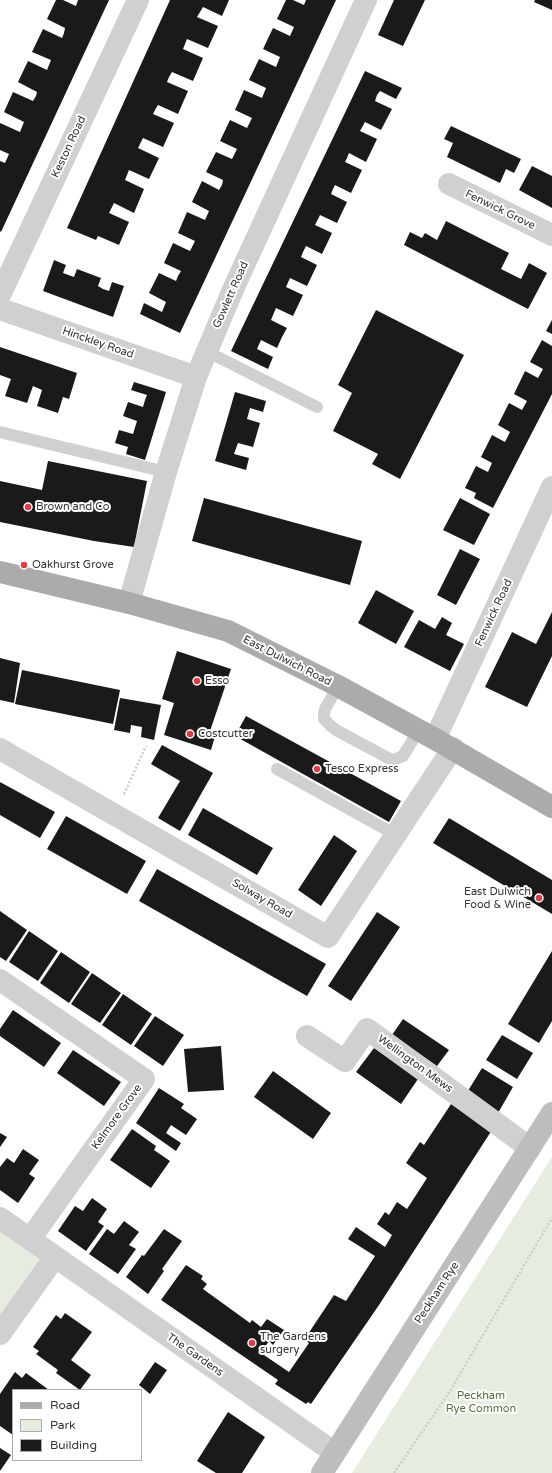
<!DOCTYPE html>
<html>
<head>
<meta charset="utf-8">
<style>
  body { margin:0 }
  #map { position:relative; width:552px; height:1473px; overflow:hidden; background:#fff; font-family:"Varela Round",sans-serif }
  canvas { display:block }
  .legend { position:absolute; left:12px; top:1389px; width:130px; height:72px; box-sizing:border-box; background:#fff; border:1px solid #adadad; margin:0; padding:5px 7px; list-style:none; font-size:12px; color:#333 }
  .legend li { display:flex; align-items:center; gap:8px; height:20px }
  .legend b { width:20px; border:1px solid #adadad }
</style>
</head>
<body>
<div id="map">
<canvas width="552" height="1473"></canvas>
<ul class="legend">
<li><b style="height:5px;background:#ababab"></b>Road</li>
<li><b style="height:11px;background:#e6ecdf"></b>Park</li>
<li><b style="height:11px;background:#1a1a1a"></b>Building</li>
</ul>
</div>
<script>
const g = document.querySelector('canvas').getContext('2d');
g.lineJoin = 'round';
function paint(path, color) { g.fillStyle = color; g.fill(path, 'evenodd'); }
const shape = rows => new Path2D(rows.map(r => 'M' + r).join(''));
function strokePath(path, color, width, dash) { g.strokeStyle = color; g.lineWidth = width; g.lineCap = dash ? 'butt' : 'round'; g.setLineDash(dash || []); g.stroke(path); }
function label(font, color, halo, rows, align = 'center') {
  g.font = font + ' "Varela Round",sans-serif'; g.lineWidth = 4; g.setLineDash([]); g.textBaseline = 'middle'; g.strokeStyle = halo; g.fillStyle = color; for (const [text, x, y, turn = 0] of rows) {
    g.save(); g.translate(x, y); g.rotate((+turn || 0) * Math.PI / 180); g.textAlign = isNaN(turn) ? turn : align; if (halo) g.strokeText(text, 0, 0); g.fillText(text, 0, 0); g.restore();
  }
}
paint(shape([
  [552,1157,552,1473,352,1473,524,1201],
  [0,1227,46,1260,0,1324]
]), '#e6ecdf');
paint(shape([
  [56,0,63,0,76,6,78,0,109,0,1,232,0,231,0,161,5,163,9,154,0,150,0,123,20,132,24,122,4,112,13,92,33,101,36,96,37,92,18,82,28,61,47,70,51,60,32,52,43,29,62,38,64,33,65,28,47,19],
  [170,0,229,0,222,16,203,7,197,17,218,26,208,48,187,39,183,49,203,58,193,81,172,72,169,77,167,82,188,91,178,114,158,105,155,110,153,114,174,123,163,147,143,138,138,148,159,158,149,179,129,170,125,180,144,189,134,213,114,203,109,213,129,222,119,245,98,236,96,240,67,228],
  [286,0,293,0,304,5,306,0,336,0,180,333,140,314,144,303,162,312,166,302,149,293,159,273,176,281,178,276,181,271,164,263,173,243,190,251,195,241,178,233,187,212,205,220,209,211,192,202,202,181,219,190,222,185,223,180,206,172,216,152,232,159,237,149,220,141,230,120,247,128,252,118,235,110,244,90,262,98,266,88,249,80,259,59,276,67,280,57,263,49,273,28,290,36,294,27,277,19],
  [394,0,425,0,403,46,378,35],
  [535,0,552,0,552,10,534,2],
  [365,71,402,88,396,99,380,91,377,95,375,101,392,109,381,130,365,122,360,131,377,139,366,162,349,153,347,158,345,162,362,170,351,193,335,185,333,189,331,194,347,202,337,223,320,215,315,225,332,233,322,254,306,246,303,252,301,257,317,265,307,286,290,278,286,287,303,295,293,316,276,308,271,320,287,328,282,337,277,348,261,340,257,349,273,357,268,369,231,351],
  [451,126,521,159,514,173,506,169,500,183,447,157,453,143,444,139],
  [532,166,552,176,552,208,519,190],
  [446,221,509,253,501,269,521,279,529,263,547,273,528,309,404,245,410,232,422,238,425,233,437,240],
  [54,260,66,265,63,273,74,277,77,269,101,278,98,286,103,289,109,291,112,282,124,286,113,317,43,291],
  [376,310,464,355,400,479,372,464,378,454,333,431,352,393,338,385],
  [552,320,552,334,546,331],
  [542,340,552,346,552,394,493,508,474,498,476,493,465,488,476,466,488,472,492,463,481,457,492,435,505,442,510,432,498,425,509,403,522,410,527,401,514,394,525,371,538,378,543,369,530,362],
  [0,347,77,373,69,399,63,397,58,413,37,406,42,390,33,386,27,403,5,396,11,379,0,375],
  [134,382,166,392,145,460,126,454,128,447,115,443,119,430,133,434,137,421,123,416,128,402,143,407,145,400,147,395,131,390],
  [235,392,266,401,263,412,250,408,247,419,260,423,253,447,238,443,234,454,249,458,246,470,215,461],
  [48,461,147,481,134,547,94,541,0,522,0,481,42,490],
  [204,498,362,541,350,585,192,541],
  [460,498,490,514,474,545,443,530],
  [460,549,480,559,456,605,437,595],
  [376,590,414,611,396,644,358,623],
  [552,612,552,656,527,707,485,687,512,632,536,644],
  [442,617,452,623,446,635,464,644,450,671,404,647,419,620,435,629],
  [177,651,231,669,210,731,216,733,211,750,164,735,174,703,162,699],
  [0,658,20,663,14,703,0,700],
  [22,670,120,690,113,724,15,704],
  [120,698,161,705,154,740,141,737,142,727,131,725,130,733,114,730],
  [246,716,401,801,389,822,235,736],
  [162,745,213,773,180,831,158,818,180,781,151,764],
  [0,782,55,812,40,838,0,815],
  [203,808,273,848,257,875,188,835],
  [66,816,146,861,127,894,47,849],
  [449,818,552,880,552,914,433,843],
  [334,835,357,851,321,906,298,890],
  [157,869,326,964,307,996,139,901],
  [0,911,27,930,6,961,0,957],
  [377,912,400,927,351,1001,328,986],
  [29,931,58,951,38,981,9,962],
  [552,951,552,1021,539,1043,508,1024],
  [61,952,90,972,69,1003,40,983],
  [92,973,121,993,100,1023,71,1004],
  [123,994,152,1014,131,1045,102,1025],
  [13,1010,61,1043,44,1067,0,1036,0,1029],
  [155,1016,184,1035,163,1066,134,1046],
  [403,1019,449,1050,437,1066,392,1035],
  [502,1035,533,1053,517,1079,486,1060],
  [221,1046,224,1090,188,1092,184,1049],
  [374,1048,418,1079,401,1104,356,1072],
  [73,1050,121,1082,104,1106,57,1073],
  [482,1068,513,1087,498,1113,466,1094],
  [273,1071,331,1113,313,1139,254,1097],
  [159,1088,184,1104,181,1108,197,1119,186,1135,171,1125,166,1133,181,1143,176,1151,136,1123],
  [451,1104,492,1130,379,1305,311,1404,308,1402,306,1404,275,1384,278,1380,161,1300,186,1265,203,1276,201,1279,207,1284,203,1289,250,1323,252,1320,261,1327,267,1319,284,1330,273,1345,269,1341,261,1353,289,1372,309,1343,304,1340,334,1295,346,1301,375,1256,348,1239,356,1227,385,1247,392,1235,377,1224,385,1212,389,1215,397,1202,407,1209,427,1178,406,1163,420,1142,424,1145],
  [132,1129,156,1146,154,1150,170,1161,151,1188,110,1160],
  [0,1133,7,1137,0,1147],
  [23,1149,39,1160,29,1174,35,1178,18,1203,0,1190,0,1167,7,1158,14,1163],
  [92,1198,107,1209,98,1222,104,1226,86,1251,58,1231,75,1206,83,1211],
  [124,1221,139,1232,129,1245,136,1249,118,1274,89,1254,107,1229,114,1234],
  [164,1229,182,1241,162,1269,164,1271,148,1294,126,1277,142,1255,144,1256],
  [65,1313,92,1332,71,1360,91,1375,80,1390,56,1373,58,1370,36,1354,39,1351,33,1347,56,1315,61,1319],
  [155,1362,167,1370,150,1394,139,1385],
  [15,1372,22,1378,26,1373,49,1390,13,1390,13,1435,0,1426,0,1394],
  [228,1412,265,1437,242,1473,216,1473,197,1461],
  [0,1448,11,1455,0,1471]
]), '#1a1a1a');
strokePath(shape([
  [124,794,146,746],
  [394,1473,450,1391,552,1218]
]), '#cdcdcd', 2.5, [2, 2]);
strokePath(shape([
  [206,351,317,407],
  [0,432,166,472],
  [338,686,325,709,324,715,324,719,331,726,336,730,388,758,393,760,403,756,419,730],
  [277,769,396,835]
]), '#d0d0d0', 12);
strokePath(shape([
  [449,184,552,235],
  [0,295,138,0],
  [0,309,196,377],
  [129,603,166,472,196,377,235,285,366,0],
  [435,739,552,487],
  [0,749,328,937,453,748],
  [0,980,144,1079,30,1239],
  [307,1036,345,1061,367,1029,530,1148],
  [0,1218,335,1453],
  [0,1334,55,1257]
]), '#d0d0d0', 22);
strokePath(shape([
  [322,1473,552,1113]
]), '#bdbdbd', 22);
strokePath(shape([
  [0,572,129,603,228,631,338,686,435,739,552,807]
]), '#ababab', 22);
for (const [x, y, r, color] of [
  [28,507,4,"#e63946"],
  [24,565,4,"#e63946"],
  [197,681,4,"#e63946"],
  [190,734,4,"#e63946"],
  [317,769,4,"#e63946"],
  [539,898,4,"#e63946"],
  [252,1343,4,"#e63946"]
]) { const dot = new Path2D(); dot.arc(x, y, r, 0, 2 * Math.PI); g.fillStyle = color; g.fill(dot); strokePath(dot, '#fff', 1.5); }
label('11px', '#333', '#fff', [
  ["Keston Road",69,147,-65],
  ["Fenwick Grove",500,210,26],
  ["Gowlett Road",231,295,-66],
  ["Hinckley Road",98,343,19],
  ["Fenwick Road",494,613,-65],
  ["East Dulwich Road",287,661,27],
  ["Solway Road",262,899,30],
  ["Wellington Mews",415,1064,36],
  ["Kelmore Grove",117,1117,-54],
  ["Peckham Rye",437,1293,-57],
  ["The Gardens",195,1355,35]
]);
label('11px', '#333', '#fff', [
  ["Brown and Co",36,507],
  ["Oakhurst Grove",32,565],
  ["Esso",205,681],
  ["Costcutter",198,734],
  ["Tesco Express",325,769],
  ["East Dulwich",531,892,"right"],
  ["Food & Wine",531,905,"right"],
  ["The Gardens",260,1337],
  ["surgery",260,1350]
], 'left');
label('11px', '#56703f', '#fff', [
  ["Peckham",481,1396],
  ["Rye Common",481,1409]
]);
</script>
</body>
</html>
